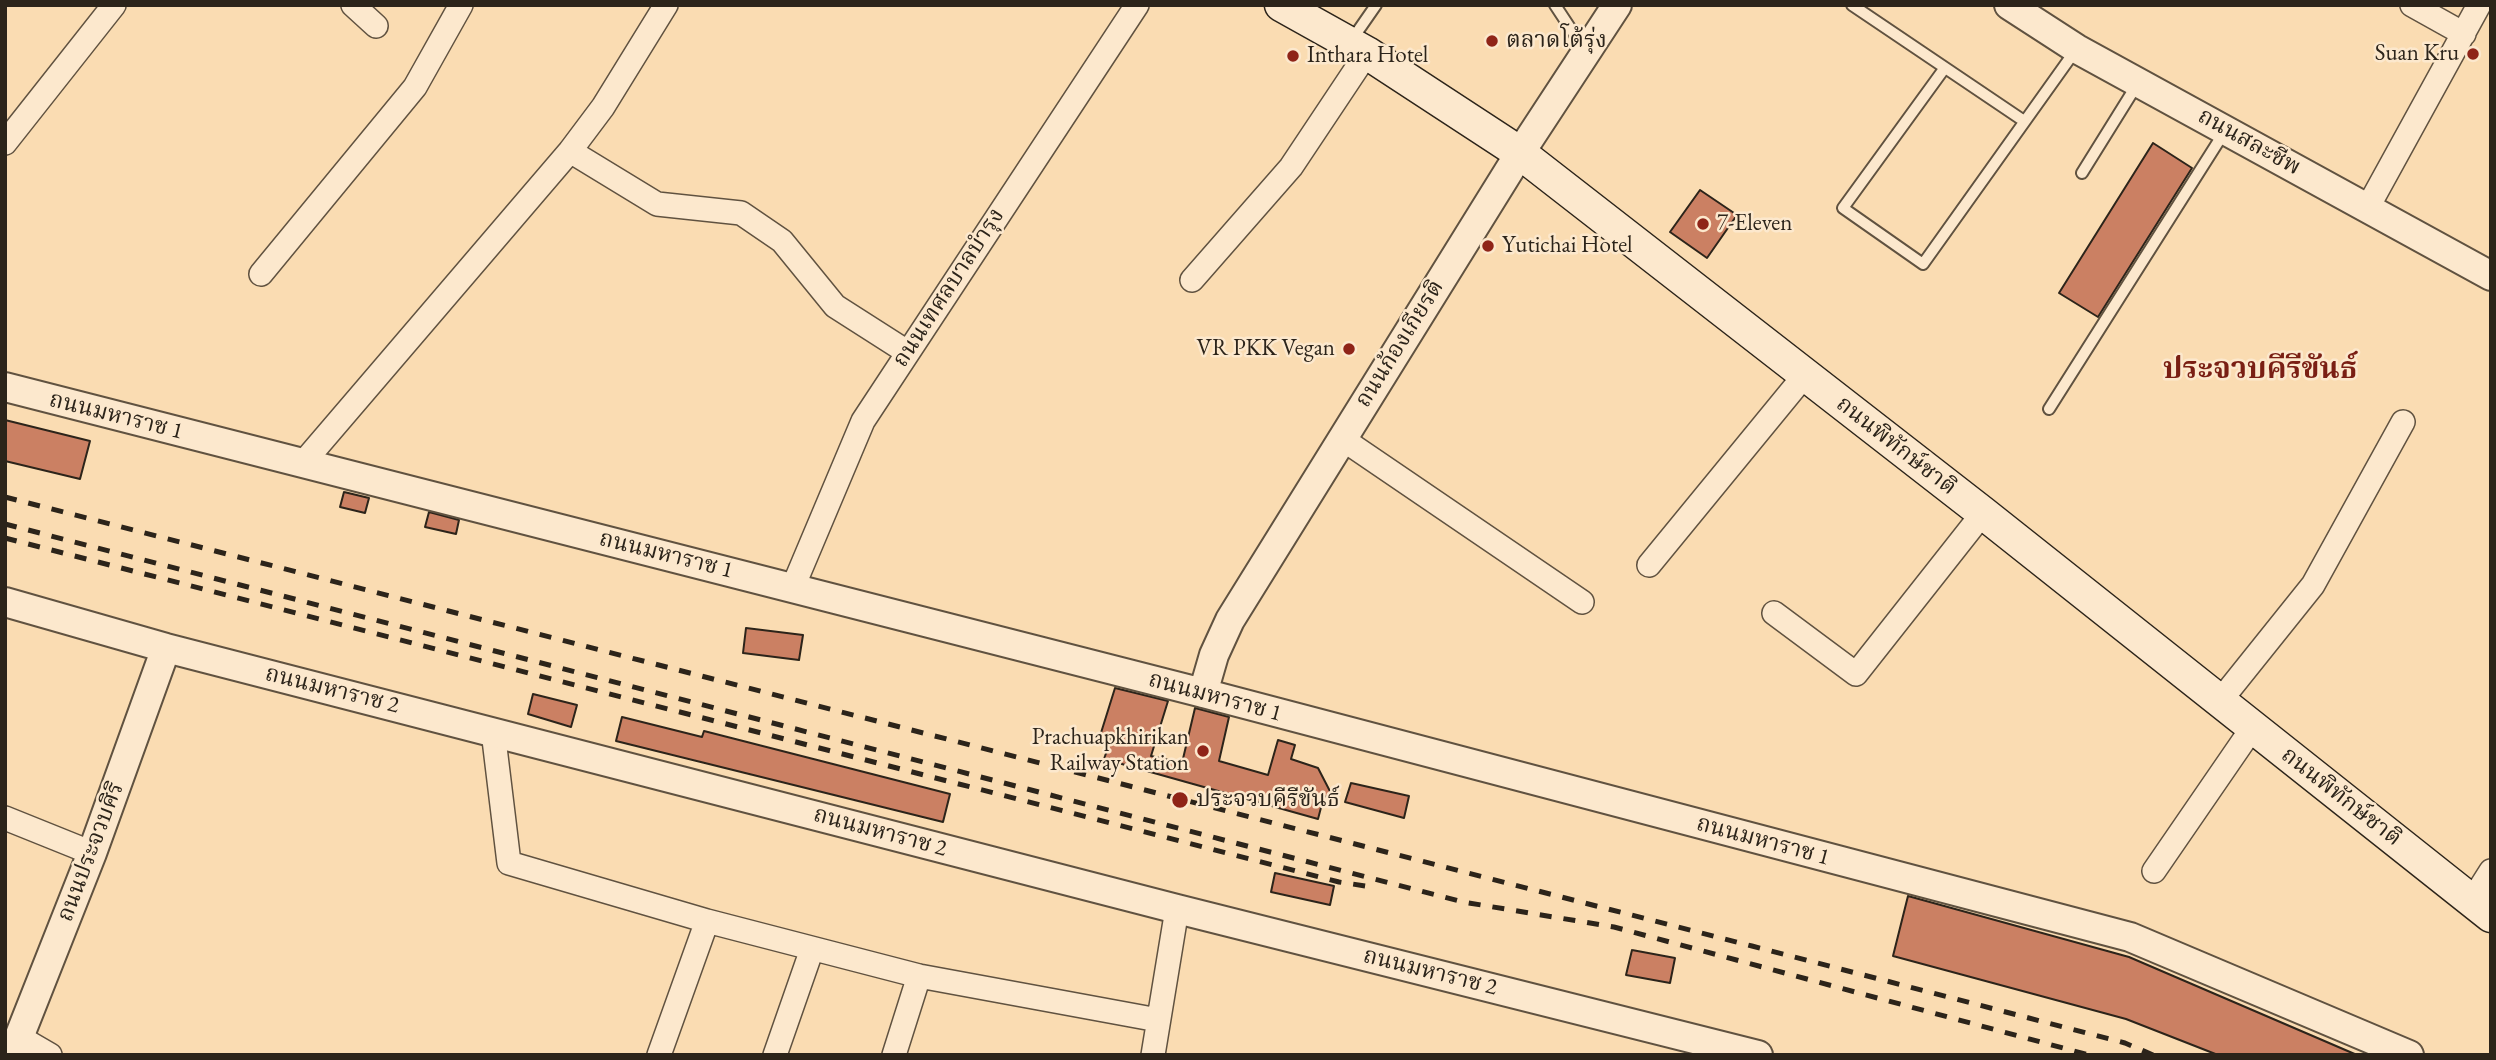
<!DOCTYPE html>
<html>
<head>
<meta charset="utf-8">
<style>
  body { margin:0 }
  #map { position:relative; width:2496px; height:1060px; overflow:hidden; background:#fadcb2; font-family:"EB Garamond",serif }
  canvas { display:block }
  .frame { position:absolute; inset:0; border:7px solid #2c241a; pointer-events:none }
</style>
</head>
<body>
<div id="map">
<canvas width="2496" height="1060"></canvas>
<div class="frame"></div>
</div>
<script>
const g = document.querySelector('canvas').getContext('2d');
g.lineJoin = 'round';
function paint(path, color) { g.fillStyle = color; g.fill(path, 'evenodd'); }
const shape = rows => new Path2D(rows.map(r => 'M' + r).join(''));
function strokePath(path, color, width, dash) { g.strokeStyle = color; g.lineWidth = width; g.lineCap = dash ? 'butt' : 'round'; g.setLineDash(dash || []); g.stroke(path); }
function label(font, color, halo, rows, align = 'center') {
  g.font = font + ' "EB Garamond","Noto Serif Thai",serif'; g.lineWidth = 5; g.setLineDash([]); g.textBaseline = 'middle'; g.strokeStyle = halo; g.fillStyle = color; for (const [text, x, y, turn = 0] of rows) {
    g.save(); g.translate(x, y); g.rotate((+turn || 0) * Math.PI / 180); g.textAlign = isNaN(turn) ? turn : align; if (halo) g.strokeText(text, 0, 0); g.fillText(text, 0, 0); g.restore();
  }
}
const building = shape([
  [2153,143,2192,168,2098,317,2059,293,2153,143],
  [1700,190,1737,215,1707,258,1670,232,1700,190],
  [5,420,90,441,80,479,5,461,5,420],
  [344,492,369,498,365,513,340,507,344,492],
  [429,512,459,520,456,534,425,527,429,512],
  [746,628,803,635,799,660,743,653,746,628],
  [1115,688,1168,701,1151,756,1182,763,1195,708,1229,717,1219,761,1268,775,1278,740,1295,745,1291,759,1318,768,1334,799,1324,796,1318,819,1104,759,1111,739,1100,736,1115,688],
  [533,694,577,705,571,727,528,714,533,694],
  [622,717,702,737,704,731,950,794,943,822,616,741,622,717],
  [1351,783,1409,796,1404,818,1345,802,1351,783],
  [1275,873,1334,886,1330,905,1271,892,1275,873],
  [1908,896,2129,957,2357,1055,2218,1055,2126,1019,1893,956,1908,896],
  [1632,950,1675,958,1670,983,1626,975,1632,950]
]);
paint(building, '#cb8063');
strokePath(building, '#2c241a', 2);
const service = shape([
  [1555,5,1584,49],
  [1852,5,2024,121],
  [1351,41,1376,5],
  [1944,69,1843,208,1923,264,2075,51],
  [2082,173,2138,83],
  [2049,409,2225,131]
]);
const minor = shape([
  [353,5,376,26],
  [2412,5,2464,34],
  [5,143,114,5],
  [570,151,657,204,741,213,782,241,835,306,907,352],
  [2368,207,2479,5],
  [261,274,415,87,461,5],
  [1192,280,1291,167,1367,53],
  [1341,438,1582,602],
  [303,463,570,151,603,107,666,5],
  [1649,565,1804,376],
  [793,587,863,421,1137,5],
  [1774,613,1856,674,1983,513],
  [2220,701,2313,585,2403,422],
  [493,731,509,863,707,921,919,976,1158,1020],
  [5,818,92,853],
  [2154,871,2253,727],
  [2472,901,2491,871],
  [19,1037,50,1055],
  [659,1055,707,921],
  [775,1055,812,949],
  [894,1055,919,976],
  [1153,1055,1177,909]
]);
const tertiary = shape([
  [2009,5,2077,49,2491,276],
  [5,387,1203,693,2130,937,2409,1055],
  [5,602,166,648,1177,909,1758,1055],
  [1203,693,1214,655,1230,620,1520,153,1617,5],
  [12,1055,92,853,166,648]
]);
const secondary = shape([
  [1281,5,1367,53,1520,153,1983,513,2491,916]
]);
strokePath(service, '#605240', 14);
strokePath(minor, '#605240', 26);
strokePath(tertiary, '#605240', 32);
strokePath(secondary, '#2c241a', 35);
strokePath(service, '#fce8cd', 10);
strokePath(minor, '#fce8cd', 23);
strokePath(tertiary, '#fce8cd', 28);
strokePath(secondary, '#fce8cd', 32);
strokePath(shape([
  [5,497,1752,946,2125,1043,2153,1055],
  [5,524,1463,902,1614,927,2089,1055],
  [5,538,1339,882,1372,887]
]), '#2c241a', 5, [12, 12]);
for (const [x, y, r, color] of [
  [1492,41,7,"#8f2418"],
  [2473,54,7,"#8f2418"],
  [1293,56,7,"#8f2418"],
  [1703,224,7,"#8f2418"],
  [1488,246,7,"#8f2418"],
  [1349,349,7,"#8f2418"],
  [1203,751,7,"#8f2418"],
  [1180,800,9,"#8f2418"]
]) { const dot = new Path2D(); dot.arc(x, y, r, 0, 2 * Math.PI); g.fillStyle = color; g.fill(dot); strokePath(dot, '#fce8cd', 2.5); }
label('23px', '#2c241a', '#fce8cd', [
  ["ตลาดโต้รุ่ง",1506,41],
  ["Suan Kru",2459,54,"right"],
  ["Inthara Hotel",1307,56],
  ["7-Eleven",1717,224],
  ["Yutichai Hotel",1502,246],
  ["VR PKK Vegan",1335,349,"right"],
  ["Prachuapkhirikan",1189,738,"right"],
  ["Railway Station",1189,764,"right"],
  ["ประจวบคีรีขันธ์",1196,800]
], 'left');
label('23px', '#2c241a', '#fce8cd', [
  ["ถนนสละชีพ",2249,142,29],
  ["ถนนเทศลบาลบำรุง",949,288,-57],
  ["ถนนก้องเกียรติ",1400,344,-58],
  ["ถนนมหาราช 1",116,416,14],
  ["ถนนพิทักษ์ชาติ",1896,446,38],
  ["ถนนมหาราช 1",666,555,14],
  ["ถนนมหาราช 2",332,690,14],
  ["ถนนมหาราช 1",1215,697,15],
  ["ถนนพิทักษ์ชาติ",2341,797,38],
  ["ถนนมหาราช 2",880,832,15],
  ["ถนนมหาราช 1",1763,841,15],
  ["ถนนประจวบศิริ",91,852,-69],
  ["ถนนมหาราช 2",1430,972,14]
]);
label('bold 30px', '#7a1f14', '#fce8cd', [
  ["ประจวบคีรีขันธ์",2260,370]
]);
</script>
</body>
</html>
